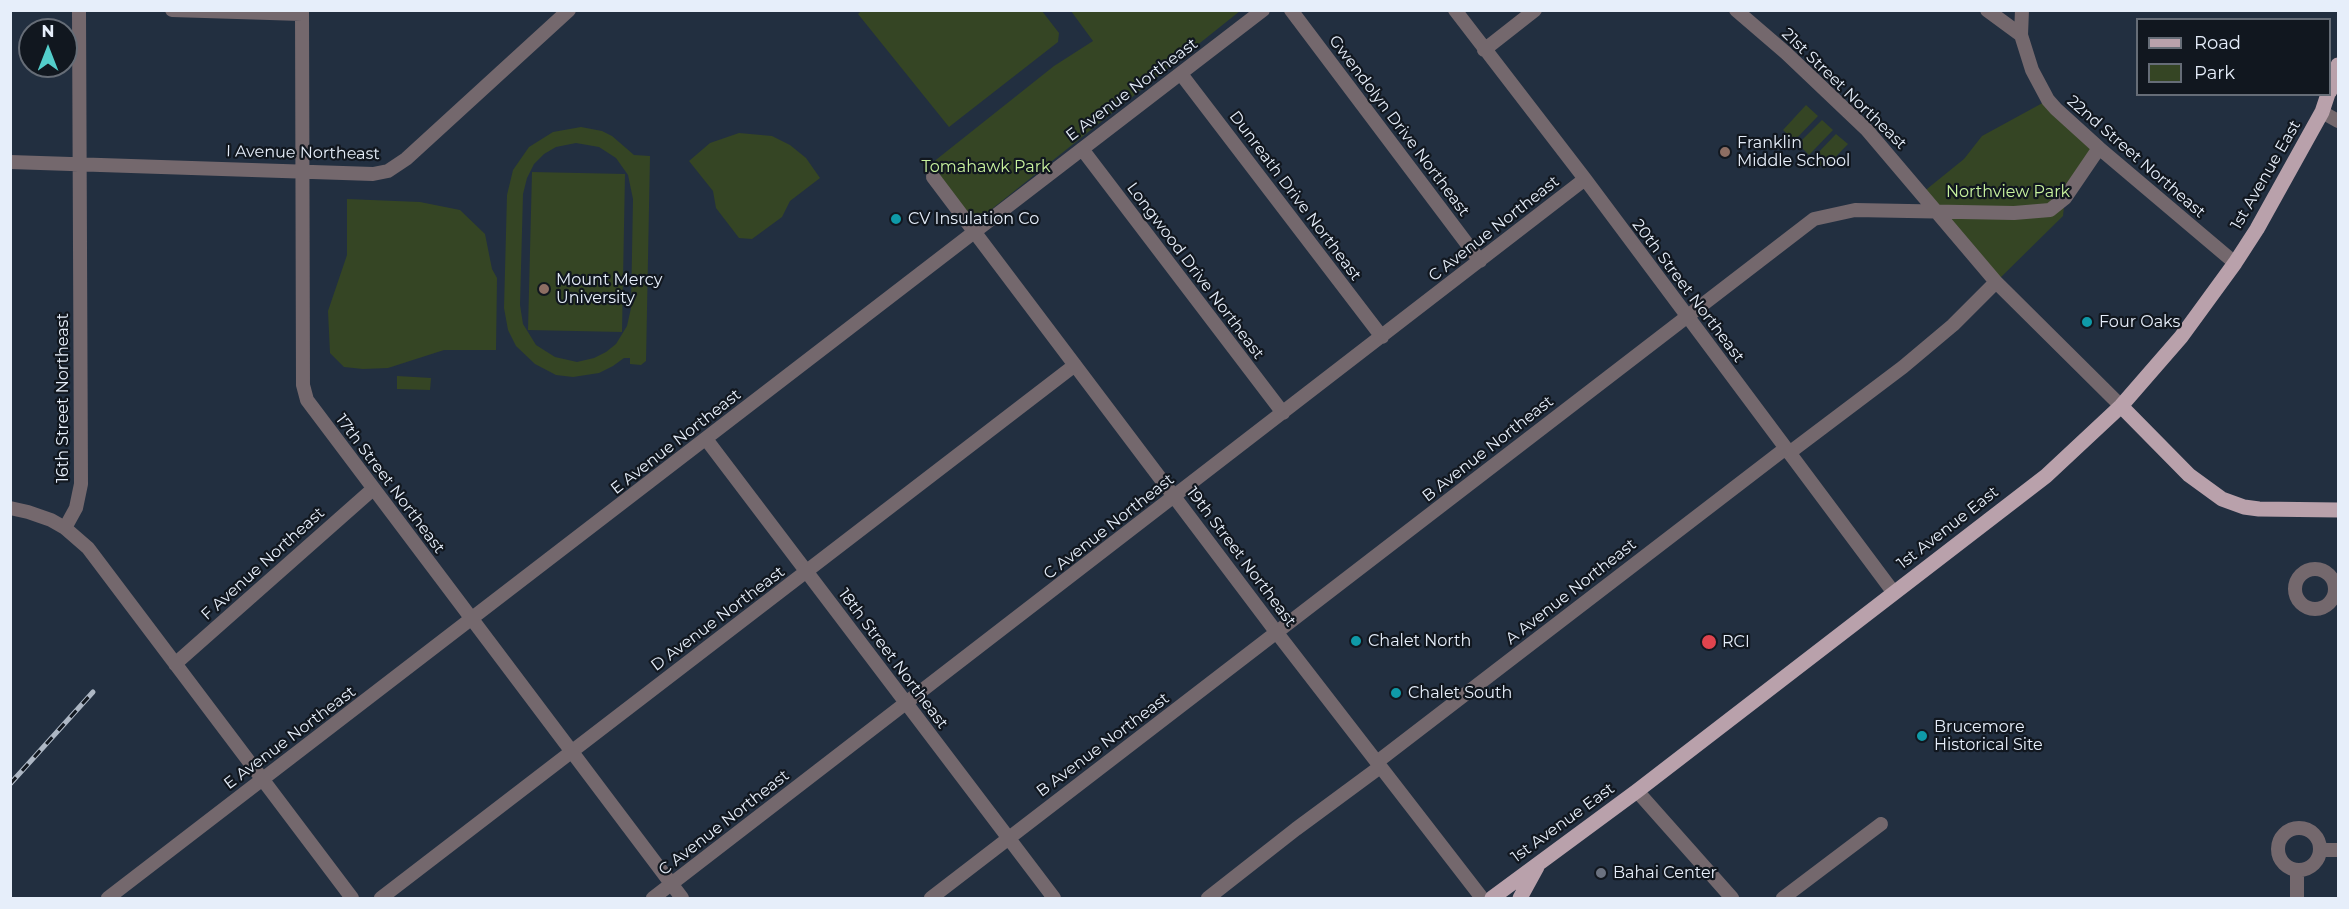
<!DOCTYPE html>
<html>
<head>
<meta charset="utf-8">
<style>
  body { margin:0 }
  #map { position:relative; width:2349px; height:909px; overflow:hidden; background:#222f40; font-family:Montserrat,sans-serif }
  canvas { display:block }
  .frame { position:absolute; inset:0; border:12px solid #e6eefa; pointer-events:none }
  .legend { position:absolute; left:2136px; top:18px; width:195px; height:78px; box-sizing:border-box; background:#11171f; border:2px solid #666d77; margin:0; padding:8px 10px; list-style:none; font-size:18px; color:#e6eefa }
  .legend li { display:flex; align-items:center; gap:12px; height:30px }
  .legend b { width:30px; border:2px solid #666d77 }
  .north { position:absolute; left:18px; top:18px; width:60px; height:60px; box-sizing:border-box; background:#11171f; border:2px solid #666d77; border-radius:50%; rotate:0deg; font-size:16px; font-weight:700; line-height:24px; text-align:center; color:#e6eefa }
  .north::after { content:''; display:block; margin:auto; width:21px; height:27px; background:#53cdca; clip-path:polygon(50% 0,100% 100%,50% 72%,0 100%) }
</style>
</head>
<body>
<div id="map">
<canvas width="2349" height="909"></canvas>
<div class="frame"></div>
<ul class="legend">
<li><b style="height:8px;background:#b9a1ab"></b>Road</li>
<li><b style="height:16px;background:#354524"></b>Park</li>
</ul>
<div class="north">N</div>
</div>
<script>
const g = document.querySelector('canvas').getContext('2d');
g.lineJoin = 'round';
function paint(path, color) { g.fillStyle = color; g.fill(path, 'evenodd'); }
const shape = rows => new Path2D(rows.map(r => 'M' + r).join(''));
function strokePath(path, color, width, dash) { g.strokeStyle = color; g.lineWidth = width; g.lineCap = dash ? 'butt' : 'round'; g.setLineDash(dash || []); g.stroke(path); }
function label(font, color, halo, rows, align = 'center') {
  g.font = font + ' Montserrat,sans-serif'; g.lineWidth = 4.5; g.setLineDash([]); g.textBaseline = 'middle'; g.strokeStyle = halo; g.fillStyle = color; for (const [text, x, y, turn = 0] of rows) {
    g.save(); g.translate(x, y); g.rotate((+turn || 0) * Math.PI / 180); g.textAlign = isNaN(turn) ? turn : align; if (halo) g.strokeText(text, 0, 0); g.fillText(text, 0, 0); g.restore();
  }
}
paint(shape([
  [861,11,1042,11,1059,33,1058,42,949,127,858,14],
  [1071,11,1240,11,973,224,932,163,1054,66,1093,41],
  [2048,100,2099,148,2065,198,2063,216,1996,282,1922,193,1964,159,1982,136],
  [1806,105,1818,116,1794,141,1783,130],
  [1822,120,1833,130,1809,155,1798,144],
  [581,127,602,131,612,136,634,155,650,156,646,361,641,365,630,364,630,358,624,358,613,366,599,373,573,377,556,375,535,364,516,346,508,330,504,308,507,195,513,170,529,147,553,132],
  [576,143,599,147,616,158,628,175,633,199,631,308,627,326,616,344,606,352,594,358,577,362,555,357,536,345,523,324,520,305,523,194,527,178,534,164,544,154,556,147],
  [739,133,772,136,790,145,806,158,820,178,790,201,782,217,752,239,739,238,716,208,713,191,689,161,710,143],
  [1836,134,1848,144,1824,169,1813,158],
  [532,172,625,174,622,332,528,330],
  [347,199,420,202,460,210,485,234,492,269,497,278,496,350,444,350,388,368,363,369,344,367,330,353,328,311,347,255],
  [397,376,431,378,430,390,397,389]
]), '#354524');
strokePath(shape([
  [172,10,302,14],
  [302,10,303,385,307,400,682,898],
  [1291,10,1480,261],
  [1455,10,1585,179,1894,593],
  [1736,10,1786,53,1867,130,1996,282,2121,406],
  [1987,10,2021,35,2032,70,2048,100,2056,109,2099,148,2235,263],
  [2021,35,2022,10],
  [1484,50,1535,10],
  [1181,74,1382,337],
  [2322,112,2338,121],
  [1082,149,1283,413],
  [10,162,373,174,388,171,406,159,569,10],
  [933,177,1277,633,1482,898],
  [706,439,1054,898],
  [1789,453,1903,367,1953,325,1996,282],
  [10,508,28,512,51,520,65,528,88,548,352,898],
  [65,528,76,508,81,484,79,10],
  '2295 589a20 20 0 1 1 40 0a20 20 0 1 1-40 0Z',
  [175,664,373,489],
  [1377,762,1786,448],
  [1637,791,1732,898],
  '2278 849a21 21 0 1 1 42 0a21 21 0 1 1-42 0Z',
  [2320,850,2338,850],
  [108,898,1263,10],
  [381,898,1075,365],
  [653,898,1585,179],
  [931,898,1814,219,1855,210,2014,213,2050,210,2065,198,2099,148],
  [1208,898,1296,829,1380,767],
  [1783,898,1881,824],
  [2297,898,2297,870]
]), '#74686d', 14);
strokePath(shape([
  [2330,91,2338,65],
  [2121,406,2189,475,2222,499,2244,507,2259,509,2338,510],
  [1492,898,1637,791,2046,476,2121,406,2181,337,2235,263,2257,229,2322,112,2328,94],
  [1520,898,1537,867]
]), '#b9a1ab', 15);
const rail = shape([
  [10,784,93,692]
]);
strokePath(rail, '#adb7c4', 5);
strokePath(rail, '#11171f', 3, [9]);
for (const [x, y, r, color] of [
  [1725,152,6,"#8d6e63"],
  [896,219,6,"#0f9aa8"],
  [544,289,6,"#8d6e63"],
  [2087,322,6,"#0f9aa8"],
  [1356,641,6,"#0f9aa8"],
  [1709,642,8,"#e0444e"],
  [1396,693,6,"#0f9aa8"],
  [1922,736,6,"#0f9aa8"],
  [1601,873,6,"#6b7280"]
]) { const dot = new Path2D(); dot.arc(x, y, r, 0, 2 * Math.PI); g.fillStyle = color; g.fill(dot); strokePath(dot, '#11171f', 2); }
label('16px', '#e6eefa', '#11171f', [
  ["21st Street Northeast",1844,89,44],
  ["E Avenue Northeast",1132,90,-37],
  ["Gwendolyn Drive Northeast",1399,126,53],
  ["I Avenue Northeast",303,153,1],
  ["22nd Street Northeast",2136,157,41],
  ["1st Avenue East",2266,175,-60],
  ["Dunreath Drive Northeast",1295,196,53],
  ["C Avenue Northeast",1494,229,-38],
  ["Longwood Drive Northeast",1195,271,53],
  ["20th Street Northeast",1688,291,53],
  ["16th Street Northeast",63,398,-90],
  ["E Avenue Northeast",676,442,-38],
  ["B Avenue Northeast",1488,449,-38],
  ["17th Street Northeast",390,484,53],
  ["C Avenue Northeast",1109,527,-38],
  ["1st Avenue East",1948,528,-38],
  ["19th Street Northeast",1241,557,53],
  ["F Avenue Northeast",263,564,-42],
  ["A Avenue Northeast",1571,592,-38],
  ["D Avenue Northeast",718,619,-37],
  ["18th Street Northeast",893,659,53],
  ["E Avenue Northeast",290,738,-37],
  ["B Avenue Northeast",1103,745,-37],
  ["C Avenue Northeast",724,823,-38],
  ["1st Avenue East",1563,823,-36]
]);
label('16px', '#e6eefa', '#11171f', [
  ["Franklin",1737,143],
  ["Middle School",1737,161],
  ["CV Insulation Co",908,219],
  ["Mount Mercy",556,280],
  ["University",556,298],
  ["Four Oaks",2099,322],
  ["Chalet North",1368,641],
  ["RCI",1722,642],
  ["Chalet South",1408,693],
  ["Brucemore",1934,727],
  ["Historical Site",1934,745],
  ["Bahai Center",1613,873]
], 'left');
label('16px', '#c8f29e', '#11171f', [
  ["Tomahawk Park",986,167],
  ["Northview Park",2008,192]
]);
</script>
</body>
</html>
